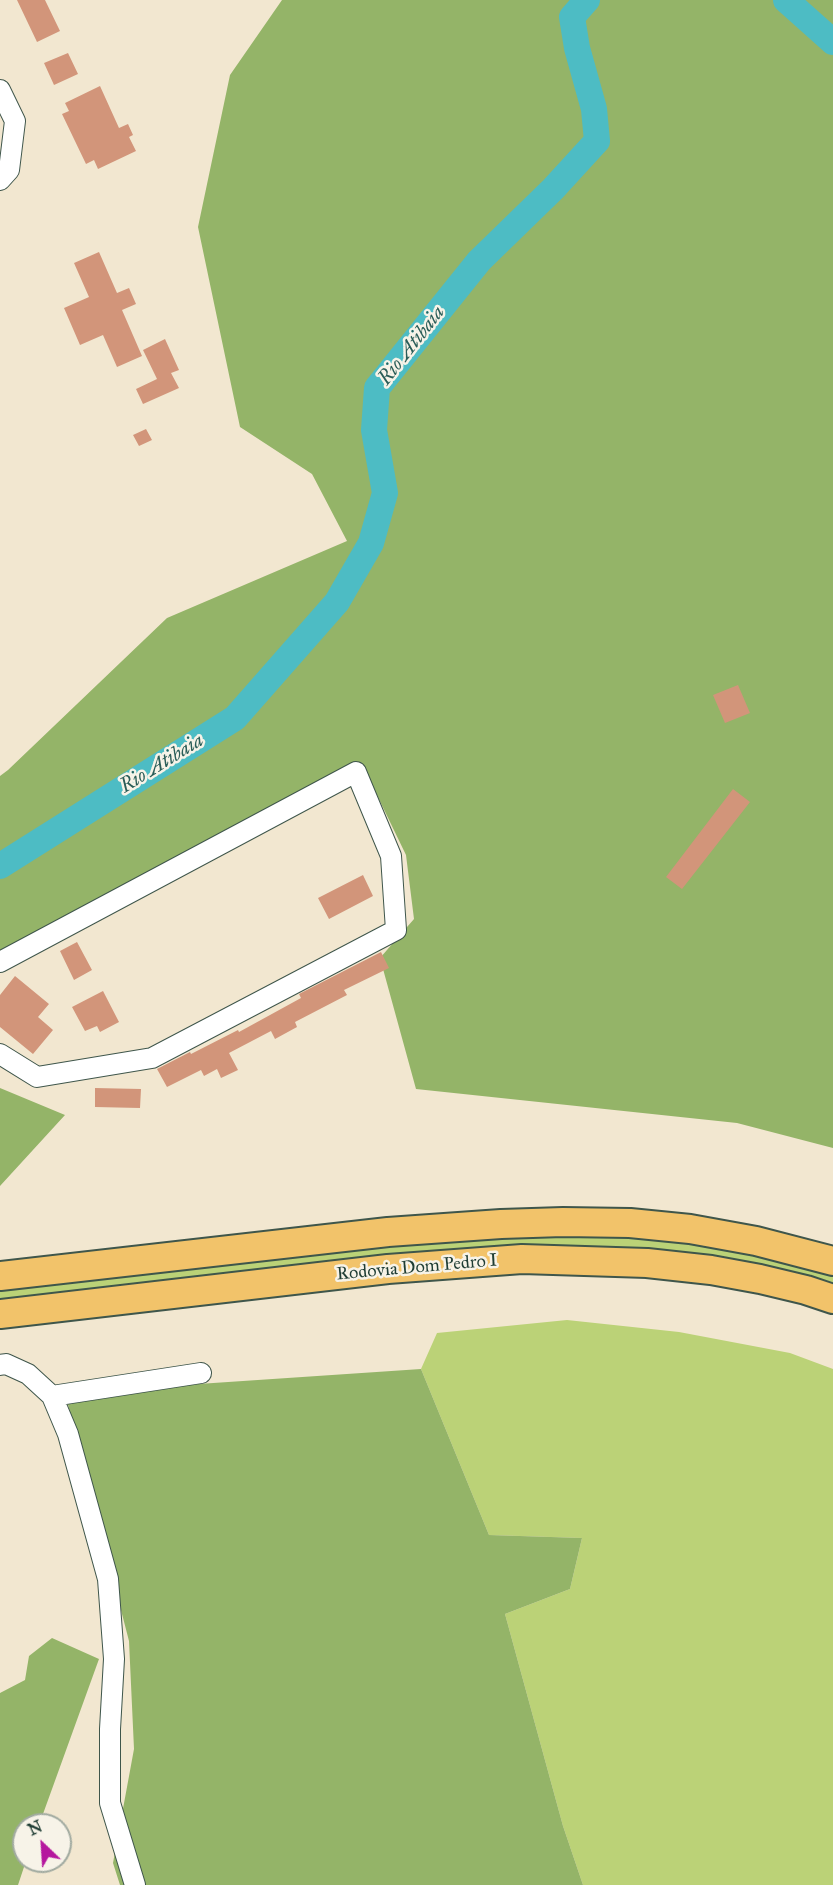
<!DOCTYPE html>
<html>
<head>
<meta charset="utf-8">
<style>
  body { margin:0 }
  #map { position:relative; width:833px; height:1885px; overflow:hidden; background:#f2e7d0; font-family:"IM FELL Great Primer",serif }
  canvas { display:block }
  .north { position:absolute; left:12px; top:1813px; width:60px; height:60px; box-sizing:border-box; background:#f7f3e8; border:2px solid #a1aaa0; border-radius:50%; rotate:335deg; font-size:16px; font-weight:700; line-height:24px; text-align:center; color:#1f3d34 }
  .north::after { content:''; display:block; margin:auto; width:21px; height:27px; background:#b5179e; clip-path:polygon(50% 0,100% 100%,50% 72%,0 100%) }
</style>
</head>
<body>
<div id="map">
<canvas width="833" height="1885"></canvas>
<div class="north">N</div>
</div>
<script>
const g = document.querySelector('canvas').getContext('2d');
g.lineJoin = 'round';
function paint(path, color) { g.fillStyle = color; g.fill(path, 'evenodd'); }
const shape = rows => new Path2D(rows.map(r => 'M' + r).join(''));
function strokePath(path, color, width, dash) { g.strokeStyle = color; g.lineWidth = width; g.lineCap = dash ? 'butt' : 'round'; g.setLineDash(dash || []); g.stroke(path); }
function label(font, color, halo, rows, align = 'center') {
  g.font = font + ' "IM FELL Great Primer",serif'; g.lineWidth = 5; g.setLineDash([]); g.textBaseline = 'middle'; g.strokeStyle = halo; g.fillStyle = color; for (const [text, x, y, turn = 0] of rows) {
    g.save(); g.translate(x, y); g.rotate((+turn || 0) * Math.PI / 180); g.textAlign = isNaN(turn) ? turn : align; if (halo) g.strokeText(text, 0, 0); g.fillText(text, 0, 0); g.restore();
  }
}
paint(shape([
  [660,1234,833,1268,833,1289,708,1261,0,1304,0,1288,399,1239],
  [567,1320,679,1332,790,1353,833,1369,833,1885,583,1885,563,1826,505,1614,570,1589,582,1538,489,1535,421,1369,437,1333]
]), '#bbd277');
paint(shape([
  [282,0,833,0,833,1148,737,1123,416,1089,380,958,414,919,406,855,361,762,0,956,0,776,8,770,167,618,347,541,312,474,240,427,198,227,230,75],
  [0,1088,65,1115,0,1186],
  [421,1369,489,1535,582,1538,570,1589,505,1614,563,1826,583,1885,120,1885,113,1863,134,1749,129,1641,65,1393],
  [52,1638,99,1659,39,1825,24,1825,24,1861,26,1861,18,1885,0,1885,0,1693,25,1680,29,1656]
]), '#94b468');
strokePath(shape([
  [786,0,833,42],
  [0,866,235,718,337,602,371,543,385,493,374,430,377,388,479,261,553,189,597,141,594,109,577,48,572,17,587,0]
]), '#4dbcc4', 26);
paint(shape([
  [17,0,45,0,60,31,37,42],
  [68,53,78,74,54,85,44,63],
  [100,86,119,128,128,124,133,135,129,137,136,151,98,169,94,160,86,164,62,114,69,111,65,103],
  [99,252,117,293,129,288,136,304,122,310,142,356,117,367,103,335,80,345,64,308,89,297,74,263],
  [165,339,179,370,171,373,179,388,143,404,136,389,157,379,143,350],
  [146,429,152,440,139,446,133,435],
  [738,685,750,713,725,723,713,695],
  [733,789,750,802,682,889,666,877],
  [363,875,373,896,329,919,318,898],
  [77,942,92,970,74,980,60,951],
  [381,952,389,968,344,990,347,995,295,1022,297,1027,275,1039,271,1031,229,1053,238,1070,221,1078,217,1069,204,1076,201,1070,167,1087,157,1069,190,1052,191,1054,238,1030,239,1032,301,998,299,994],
  [15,976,49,1004,38,1017,53,1030,33,1054,0,1027,0,995],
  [103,991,119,1022,100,1032,97,1026,85,1031,72,1007],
  [95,1088,141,1089,140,1108,95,1107]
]), '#d2957a');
const minor = shape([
  [0,90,15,121,9,170,0,180],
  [0,962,356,772,391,856,396,930,152,1058,37,1077,0,1054],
  [0,1365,6,1364,28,1374,52,1396,68,1434,108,1579,114,1659,110,1729,110,1803,135,1885],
  [52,1396,201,1373]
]);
const highway = shape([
  [0,1276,388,1232,501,1224,563,1222,630,1223,690,1229,756,1241,833,1261],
  [0,1314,388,1269,522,1259,647,1263,711,1270,760,1279,806,1290,833,1299]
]);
strokePath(minor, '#3f564b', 22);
strokePath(highway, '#3f564b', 32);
strokePath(minor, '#fff', 20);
strokePath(highway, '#f2c36a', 28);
label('18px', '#1f3d34', '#f7f3e8', [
  ["Rodovia Dom Pedro I",417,1268,-5]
]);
label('italic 20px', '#2a5d58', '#f7f3e8', [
  ["Rio Atibaia",412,346,-52],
  ["Rio Atibaia",162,764,-32]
]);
</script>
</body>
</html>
